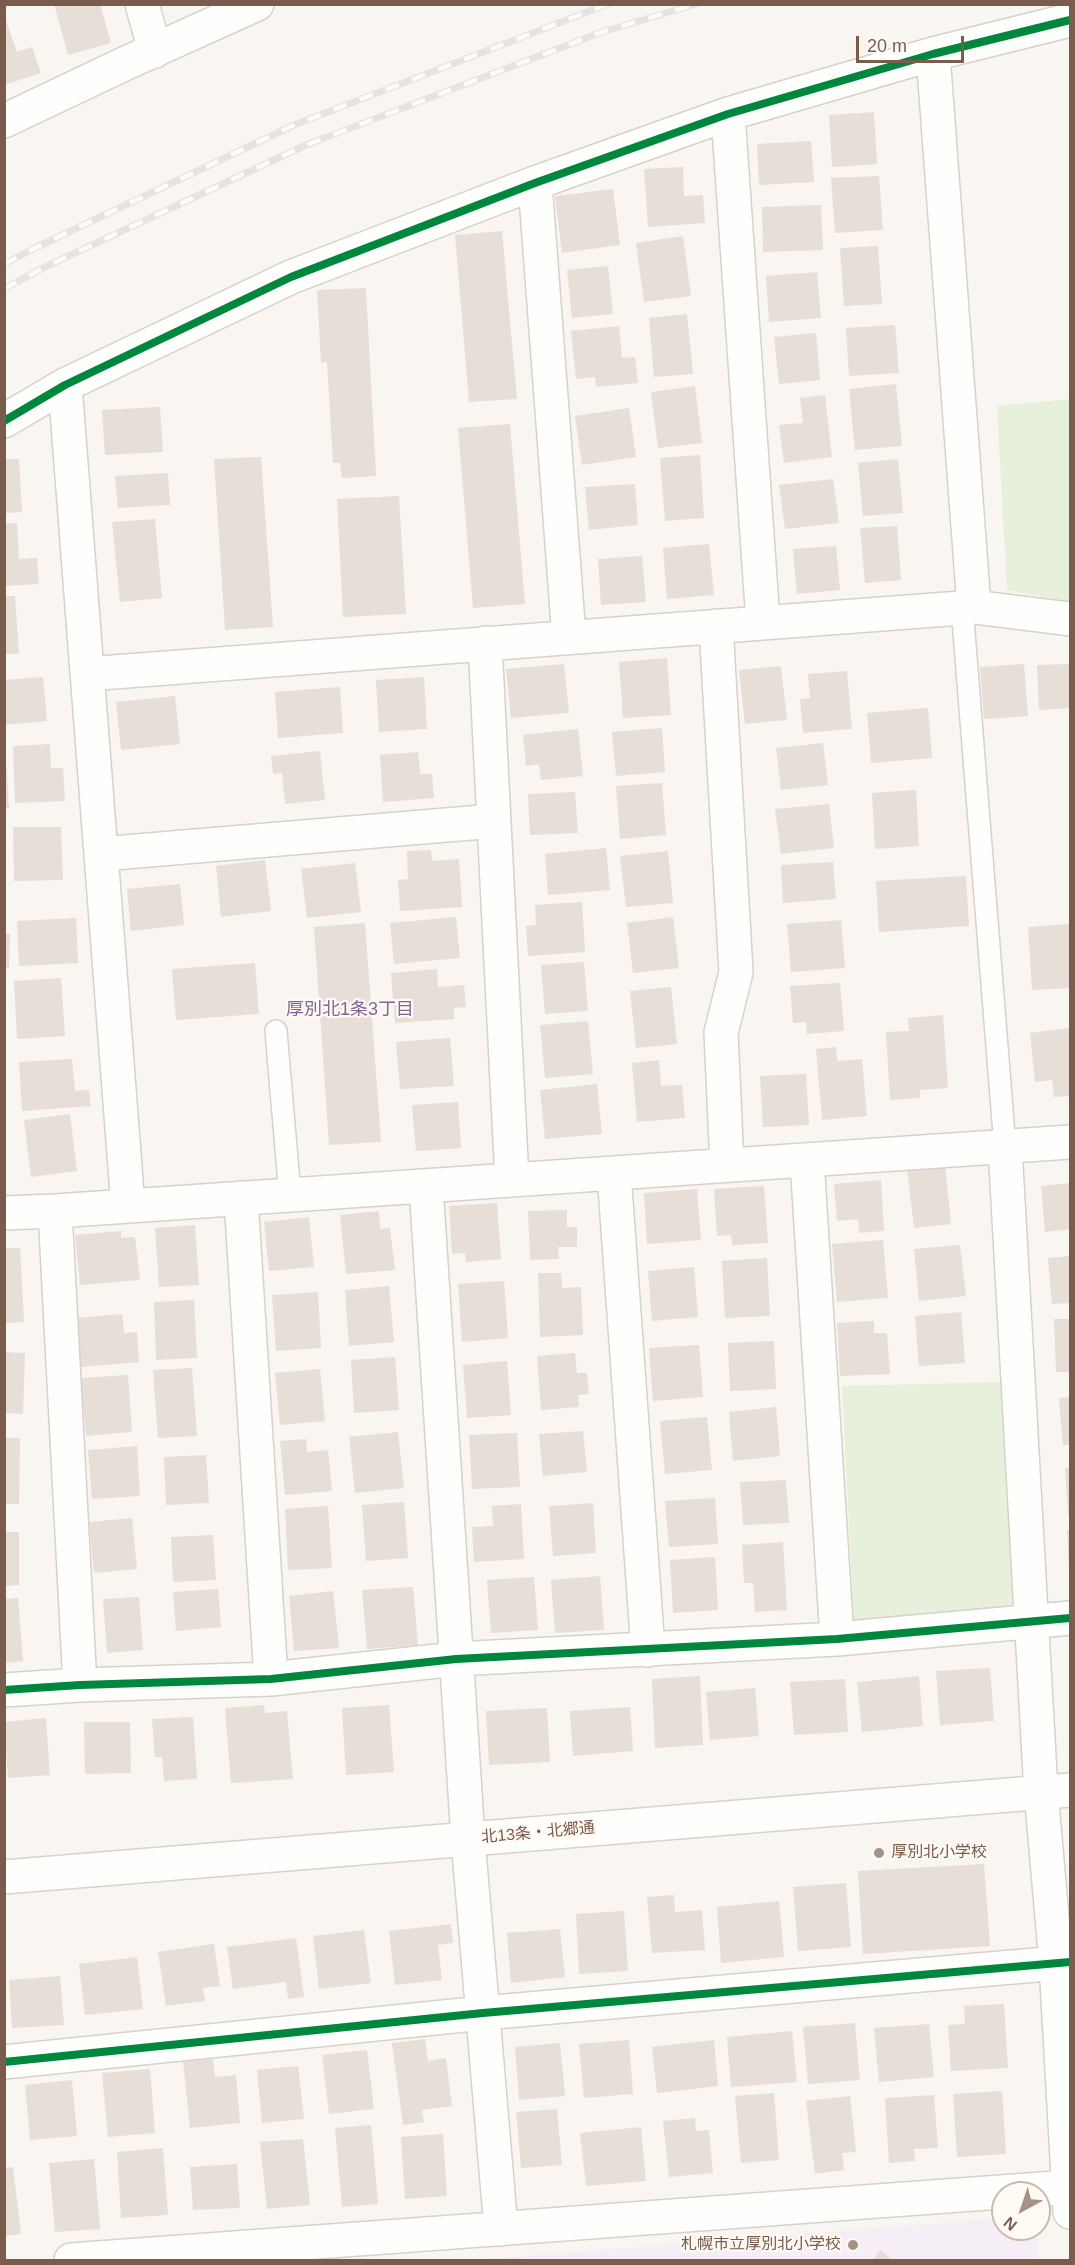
<!DOCTYPE html>
<html>
<head>
<meta charset="utf-8">
<style>
  body { margin:0 }
  #map { position:relative; width:1075px; height:2265px; overflow:hidden; background:#f9f5f0; font-family:Arial,sans-serif }
  canvas { display:block }
  .frame { position:absolute; inset:0; border:6px solid #7a5c4d; pointer-events:none }
  .north { position:absolute; left:991px; top:2181px; width:60px; height:60px; box-sizing:border-box; background:#fffaf3; border:2px solid #cabbb1; border-radius:50%; rotate:220deg; font-size:16px; font-weight:700; line-height:24px; text-align:center; color:#7a5c4d }
  .north::after { content:''; display:block; margin:auto; width:21px; height:27px; background:#a69286; clip-path:polygon(50% 0,100% 100%,50% 72%,0 100%) }
  .scale { position:absolute; left:856px; top:36px; width:108px; height:27px; box-sizing:border-box; border:3px solid #7a5c4d; border-top:0; padding-left:8px; font-size:18px; line-height:21px; white-space:nowrap; color:#7a5c4d; -webkit-text-stroke:4px #fffaf3; paint-order:stroke }
</style>
</head>
<body>
<div id="map">
<canvas width="1075" height="2265"></canvas>
<div class="frame"></div>
<div class="north">N</div>
<div class="scale">20 m</div>
</div>
<script>
const g = document.querySelector('canvas').getContext('2d');
g.lineJoin = 'round';
function paint(path, color) { g.fillStyle = color; g.fill(path, 'evenodd'); }
const shape = rows => new Path2D(rows.map(r => 'M' + r).join(''));
function strokePath(path, color, width, dash) { g.strokeStyle = color; g.lineWidth = width; g.lineCap = dash ? 'butt' : 'round'; g.setLineDash(dash || []); g.stroke(path); }
function label(font, color, halo, rows, align = 'center') {
  g.font = font + ' Arial,"Noto Sans JP",sans-serif'; g.lineWidth = 4.5; g.setLineDash([]); g.textBaseline = 'middle'; g.strokeStyle = halo; g.fillStyle = color; for (const [text, x, y, turn = 0] of rows) {
    g.save(); g.translate(x, y); g.rotate((+turn || 0) * Math.PI / 180); g.textAlign = isNaN(turn) ? turn : align; if (halo) g.strokeText(text, 0, 0); g.fillText(text, 0, 0); g.restore();
  }
}
paint(shape([
  [1003,2218,1003,2229,1036,2229,1038,2260,474,2260]
]), '#f6eef6');
paint(shape([
  [1070,399,1070,602,1007,590,997,406],
  [1003,1382,1014,1611,854,1625,842,1386]
]), '#e7f0db');
paint(shape([
  [54,4,100,4,111,43,68,55],
  [4,15,17,52,32,47,41,73,4,85],
  [874,112,877,164,832,167,829,115],
  [811,141,814,182,759,185,757,144],
  [683,167,684,196,703,195,705,223,648,227,644,169],
  [879,176,883,230,835,233,831,178],
  [613,189,620,245,562,253,555,196],
  [821,205,823,250,763,252,762,207],
  [502,231,517,399,469,402,455,235],
  [683,236,691,296,644,302,636,243],
  [878,246,882,304,844,306,840,248],
  [608,266,613,314,572,318,567,270],
  [817,272,821,318,769,322,766,276],
  [366,288,376,476,342,478,340,463,333,463,327,362,321,363,317,290],
  [687,314,693,374,654,377,649,318],
  [895,325,899,373,849,376,846,328],
  [619,326,622,358,635,357,638,383,596,387,595,377,576,379,571,331],
  [816,333,820,380,779,384,774,337],
  [896,384,902,446,855,450,849,389],
  [695,386,702,443,658,448,651,392],
  [825,395,832,457,784,463,779,425,803,423,800,398],
  [160,407,163,452,105,455,102,410],
  [629,408,636,457,582,465,575,416],
  [510,424,525,604,473,608,458,428],
  [700,455,704,518,665,521,660,458],
  [261,457,273,627,225,630,214,459],
  [4,459,19,459,22,512,4,513],
  [898,459,903,513,863,516,858,463],
  [168,473,170,505,118,508,115,476],
  [833,479,839,523,785,529,779,485],
  [635,484,638,525,589,530,585,487],
  [399,496,406,614,343,617,337,499],
  [155,519,162,598,120,602,112,522],
  [17,523,19,559,37,558,39,584,4,586,4,524],
  [897,526,901,580,865,583,860,528],
  [709,544,714,595,667,599,663,548],
  [836,546,840,590,797,594,793,549],
  [642,556,646,602,601,605,598,559],
  [4,596,15,596,19,654,4,654],
  [667,658,671,715,623,718,619,662],
  [564,664,569,713,511,718,506,669],
  [1024,664,1028,716,984,719,980,667],
  [1070,664,1070,708,1039,710,1037,665],
  [781,666,787,720,745,724,739,670],
  [847,671,852,729,803,733,800,699,810,698,808,674],
  [43,677,47,721,4,725,4,680],
  [424,677,427,729,379,732,376,680],
  [340,687,343,733,278,738,275,692],
  [175,696,180,744,121,750,116,702],
  [928,708,932,758,871,763,867,713],
  [662,728,665,772,616,776,612,732],
  [578,729,583,776,541,780,539,764,526,766,523,735],
  [823,743,828,785,781,790,776,748],
  [50,744,51,768,63,768,65,801,15,803,13,746],
  [320,751,325,800,285,804,282,773,273,774,271,756],
  [418,752,420,774,432,774,434,798,383,802,380,755],
  [4,760,6,760,9,808,4,808],
  [662,783,666,835,620,839,616,786],
  [916,790,919,846,875,849,872,793],
  [575,792,578,833,530,835,528,794],
  [829,804,834,848,781,854,775,809],
  [13,827,61,827,63,880,14,881],
  [606,848,610,890,548,895,545,854],
  [431,850,432,861,459,859,462,907,400,911,398,880,408,879,407,851],
  [668,851,673,903,626,907,620,856],
  [265,860,271,911,221,917,216,866],
  [833,862,836,899,783,903,781,865],
  [355,863,361,912,307,918,301,869],
  [966,876,969,926,879,932,876,881],
  [180,884,184,925,131,931,127,889],
  [582,902,585,952,528,956,526,926,536,925,535,905],
  [456,917,460,958,394,964,390,923],
  [673,917,679,968,633,973,627,923],
  [76,918,78,963,19,966,17,921],
  [841,920,845,968,791,972,787,924],
  [365,923,381,1142,329,1145,314,927],
  [1070,924,1070,988,1032,990,1028,927],
  [4,934,10,934,9,968,4,967],
  [584,962,588,1011,545,1014,541,965],
  [255,963,259,1014,176,1020,172,969],
  [437,969,438,987,464,985,466,1007,454,1008,454,1019,395,1023,391,973],
  [61,978,65,1036,17,1039,14,981],
  [840,983,844,1031,807,1034,806,1022,793,1023,790,986],
  [671,987,677,1044,636,1048,630,991],
  [943,1015,948,1088,920,1090,920,1098,890,1100,886,1032,909,1031,908,1018],
  [588,1021,593,1074,545,1078,540,1025],
  [1070,1028,1070,1096,1054,1097,1052,1080,1035,1082,1030,1033],
  [450,1038,454,1086,400,1089,396,1042],
  [836,1047,837,1061,862,1059,867,1116,822,1120,816,1049],
  [72,1059,75,1091,89,1090,91,1106,22,1111,19,1062],
  [659,1060,661,1086,682,1085,685,1118,637,1122,632,1063],
  [806,1074,809,1125,763,1127,760,1076],
  [597,1084,602,1134,545,1139,540,1090],
  [458,1102,461,1148,416,1151,412,1105],
  [70,1114,77,1171,31,1177,24,1120],
  [945,1165,951,1224,914,1228,907,1168],
  [881,1180,884,1231,859,1233,858,1219,837,1221,834,1184],
  [1070,1183,1070,1229,1045,1232,1041,1186],
  [764,1186,768,1243,732,1245,731,1235,717,1236,714,1189],
  [697,1189,701,1240,647,1244,644,1193],
  [497,1203,501,1259,466,1262,465,1253,452,1254,449,1206],
  [567,1210,567,1227,577,1227,577,1247,558,1247,559,1259,530,1260,528,1211],
  [379,1211,380,1229,390,1228,395,1270,346,1274,340,1215],
  [309,1217,314,1267,269,1271,264,1222],
  [195,1225,199,1285,159,1287,155,1228],
  [121,1231,121,1238,135,1237,140,1280,80,1285,75,1235],
  [883,1240,888,1298,837,1302,832,1244],
  [960,1245,966,1296,919,1301,914,1249],
  [5,1248,20,1248,24,1322,5,1323],
  [1070,1256,1070,1303,1052,1304,1048,1258],
  [767,1258,770,1316,725,1318,722,1261],
  [694,1267,698,1317,652,1321,648,1271],
  [538,1273,561,1273,562,1288,581,1287,583,1335,540,1337],
  [504,1281,508,1338,462,1342,458,1284],
  [389,1286,394,1342,349,1346,345,1290],
  [318,1292,321,1348,276,1351,272,1295],
  [194,1300,197,1358,156,1360,154,1302],
  [961,1312,965,1363,919,1366,915,1316],
  [122,1314,124,1333,137,1332,139,1362,81,1367,77,1318],
  [1054,1319,1070,1319,1070,1372,1056,1372],
  [874,1321,874,1333,887,1333,890,1374,840,1376,837,1323],
  [774,1341,776,1389,730,1391,728,1343],
  [699,1345,703,1397,653,1401,649,1348],
  [4,1352,25,1353,23,1414,4,1413],
  [575,1353,577,1373,587,1373,589,1394,578,1395,579,1407,541,1410,537,1356],
  [395,1357,399,1410,354,1413,351,1360],
  [507,1361,511,1415,467,1418,463,1365],
  [192,1368,197,1436,158,1438,153,1370],
  [320,1369,325,1421,280,1425,275,1373],
  [128,1375,132,1432,86,1436,81,1378],
  [1070,1397,1070,1445,1063,1445,1059,1398],
  [776,1407,780,1456,733,1461,729,1412],
  [707,1417,712,1470,665,1474,660,1421],
  [583,1431,587,1472,543,1476,539,1434],
  [398,1432,404,1488,355,1493,349,1437],
  [517,1433,520,1487,472,1489,469,1435],
  [4,1438,20,1438,19,1504,4,1504],
  [306,1439,307,1452,328,1450,332,1491,285,1495,280,1441],
  [137,1446,140,1496,92,1499,88,1450],
  [206,1455,209,1503,166,1505,164,1457],
  [1065,1468,1070,1468,1070,1514,1068,1514],
  [786,1480,789,1523,743,1525,740,1482],
  [715,1498,718,1544,669,1547,665,1501],
  [404,1502,408,1558,366,1561,362,1505],
  [593,1503,596,1553,553,1556,549,1506],
  [521,1504,524,1559,474,1562,472,1527,493,1526,492,1506],
  [328,1506,332,1568,288,1570,285,1509],
  [132,1518,137,1569,94,1573,89,1522],
  [1067,1530,1070,1530,1070,1572,1069,1572],
  [4,1532,19,1532,19,1585,4,1586],
  [213,1535,216,1580,173,1582,171,1537],
  [783,1542,787,1610,755,1612,753,1583,744,1583,742,1545],
  [715,1557,718,1610,673,1613,670,1560],
  [600,1576,604,1630,555,1633,551,1580],
  [534,1577,538,1630,491,1633,487,1580],
  [413,1587,418,1645,367,1649,362,1590],
  [218,1589,221,1627,176,1631,173,1592],
  [333,1591,339,1648,294,1651,289,1596],
  [139,1597,143,1650,107,1653,103,1599],
  [18,1598,23,1661,4,1663,4,1599],
  [990,1668,994,1721,940,1725,936,1671],
  [700,1676,703,1745,655,1748,652,1679],
  [919,1676,923,1726,862,1732,857,1682],
  [845,1679,848,1732,794,1735,790,1682],
  [755,1688,759,1736,710,1740,706,1692],
  [264,1705,265,1713,287,1711,293,1779,231,1783,225,1708],
  [389,1705,394,1772,346,1775,342,1708],
  [630,1707,633,1751,573,1756,570,1711],
  [547,1708,550,1762,489,1765,486,1711],
  [193,1717,197,1779,164,1781,162,1757,155,1757,152,1719],
  [46,1718,50,1775,8,1778,4,1722],
  [84,1722,130,1722,131,1773,85,1774],
  [984,1864,990,1946,863,1954,858,1871],
  [846,1883,851,1947,798,1951,793,1887],
  [674,1895,675,1912,702,1910,705,1950,652,1953,647,1897],
  [779,1901,784,1957,721,1963,717,1907],
  [624,1911,628,1971,579,1974,576,1914],
  [451,1924,453,1943,438,1945,442,1980,395,1985,389,1931],
  [560,1929,565,1977,511,1983,507,1933],
  [364,1930,371,1983,319,1989,313,1936],
  [296,1938,304,1997,288,1999,286,1982,233,1989,227,1947],
  [214,1944,220,1986,203,1988,205,2001,166,2006,158,1952],
  [137,1957,143,2009,85,2015,79,1964],
  [60,1976,64,2025,12,2028,9,1980],
  [1004,2004,1008,2068,951,2071,948,2025,965,2024,964,2006],
  [855,2023,860,2080,808,2084,803,2027],
  [929,2024,934,2077,879,2082,874,2028],
  [792,2031,797,2082,731,2087,727,2037],
  [425,2039,428,2061,446,2058,452,2106,422,2110,424,2122,403,2125,392,2043],
  [629,2040,633,2094,584,2098,579,2044],
  [714,2040,718,2086,657,2093,652,2047],
  [560,2043,565,2096,519,2100,515,2047],
  [367,2050,374,2109,329,2114,322,2055],
  [213,2059,215,2077,236,2075,240,2123,190,2128,183,2061],
  [298,2066,304,2119,262,2123,257,2070],
  [150,2069,155,2133,108,2137,102,2073],
  [72,2080,77,2136,30,2140,25,2085],
  [1002,2091,1006,2154,957,2157,953,2094],
  [774,2093,779,2160,741,2163,735,2096],
  [934,2095,938,2148,914,2149,915,2161,889,2163,885,2098],
  [850,2096,856,2152,842,2153,844,2170,815,2174,806,2101],
  [557,2109,562,2165,521,2168,516,2112],
  [695,2118,696,2131,709,2130,713,2173,669,2177,663,2121],
  [371,2125,378,2204,342,2207,335,2128],
  [641,2127,646,2181,586,2186,580,2133],
  [443,2134,447,2196,405,2199,401,2137],
  [303,2139,310,2205,267,2209,260,2142],
  [163,2148,168,2215,121,2218,117,2152],
  [94,2159,100,2229,55,2232,49,2163],
  [237,2164,240,2208,193,2210,190,2167],
  [13,2167,21,2234,4,2236,4,2168],
  [880,2250,893,2260,873,2260]
]), '#e6ded7');
const lane = shape([
  [962,607,1005,1147],
  [276,1031,290,1195]
]);
const street = shape([
  [142,4,155,51],
  [933,54,974,607],
  [728,114,763,622],
  [4,121,124,64,257,4],
  [535,183,569,637],
  [65,385,128,1206],
  [4,421,65,385,291,277,535,183,728,114,933,54,1070,20],
  [716,626,736,972,721,1033,727,1165],
  [485,643,512,1180],
  [87,674,974,607,1070,619],
  [101,854,494,821],
  [1005,1147,1041,1792,1056,1963,1070,2212],
  [807,1160,837,1639],
  [614,1173,648,1650],
  [426,1186,468,1839,501,2229],
  [241,1198,271,1679],
  [55,1211,80,1685],
  [4,1213,55,1211,1070,1142],
  [4,1690,80,1685,271,1679,456,1659,837,1639,1070,1618],
  [4,2062,483,2013,1070,1962],
  [71,2260,1069,2187]
]);
const secondary = shape([
  [4,1877,1070,1790]
]);
strokePath(lane, '#d7d1cb', 24);
strokePath(street, '#d7d1cb', 36);
strokePath(secondary, '#d9d2cb', 36);
strokePath(lane, '#fefefd', 21);
strokePath(street, '#fefefd', 33);
strokePath(secondary, '#fefefd', 33);
const rail = shape([
  [4,264,37,247,294,125,608,4],
  [4,289,45,267,306,145,602,32,696,4]
]);
strokePath(rail, '#e6e3e7', 7);
strokePath(rail, '#fffaf3', 4.5, [14]);
strokePath(shape([
  [4,421,65,385,291,277,535,183,728,114,933,54,1070,20],
  [4,1690,80,1685,271,1679,456,1659,837,1639,1070,1618],
  [4,2062,483,2013,1070,1962]
]), '#00873e', 8);
for (const [x, y, r, color] of [
  [879,1853,6,"#a69286"],
  [853,2245,6,"#a69286"]
]) { const dot = new Path2D(); dot.arc(x, y, r, 0, 2 * Math.PI); g.fillStyle = color; g.fill(dot); strokePath(dot, '#fffaf3', 2); }
label('16px', '#7a5c4d', '#fffaf3', [
  ["北13条・北郷通",538,1833,-5]
]);
label('16px', '#7a5c4d', '#fffaf3', [
  ["厚別北小学校",891,1853],
  ["札幌市立厚別北小学校",841,2245,"right"]
], 'left');
label('18px', '#846695', '#fffaf3', [
  ["厚別北1条3丁目",350,1010]
]);
</script>
</body>
</html>
